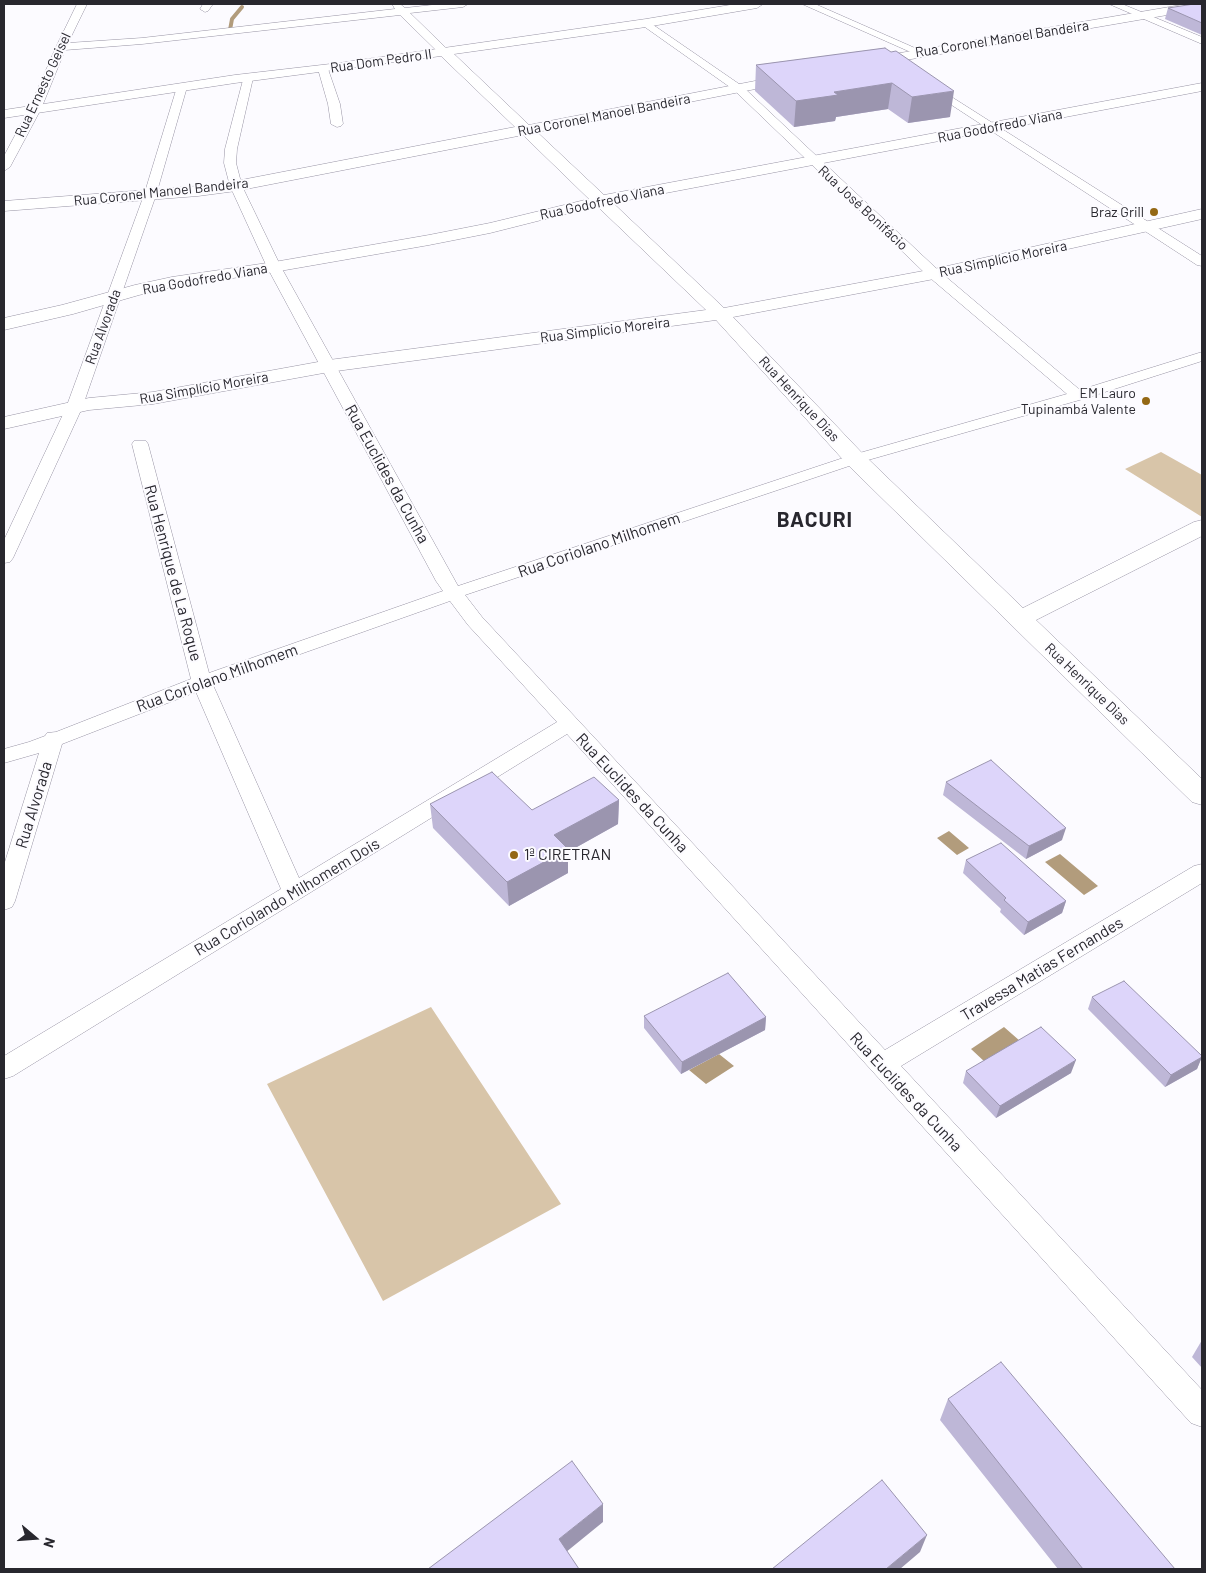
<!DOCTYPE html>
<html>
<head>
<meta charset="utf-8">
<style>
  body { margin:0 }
  #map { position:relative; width:1206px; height:1573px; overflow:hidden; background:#fcfbff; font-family:Barlow,sans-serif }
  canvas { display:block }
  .frame { position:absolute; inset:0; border:5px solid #28272e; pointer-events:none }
  .north { position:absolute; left:10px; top:1513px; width:50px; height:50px; -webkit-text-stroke:4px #fcfbff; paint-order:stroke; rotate:108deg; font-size:14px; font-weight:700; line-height:20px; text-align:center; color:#28272e }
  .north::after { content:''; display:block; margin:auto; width:18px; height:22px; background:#28272e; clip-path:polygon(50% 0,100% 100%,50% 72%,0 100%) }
</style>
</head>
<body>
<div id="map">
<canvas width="1206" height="1573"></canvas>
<div class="frame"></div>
<div class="north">N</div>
</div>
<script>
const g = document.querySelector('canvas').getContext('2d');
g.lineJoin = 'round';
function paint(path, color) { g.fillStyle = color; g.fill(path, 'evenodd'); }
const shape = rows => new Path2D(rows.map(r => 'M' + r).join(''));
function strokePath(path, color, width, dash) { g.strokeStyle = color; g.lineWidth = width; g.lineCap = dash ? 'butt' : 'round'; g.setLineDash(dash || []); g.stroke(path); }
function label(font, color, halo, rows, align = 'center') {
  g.font = font + ' Barlow,sans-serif'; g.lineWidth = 4; g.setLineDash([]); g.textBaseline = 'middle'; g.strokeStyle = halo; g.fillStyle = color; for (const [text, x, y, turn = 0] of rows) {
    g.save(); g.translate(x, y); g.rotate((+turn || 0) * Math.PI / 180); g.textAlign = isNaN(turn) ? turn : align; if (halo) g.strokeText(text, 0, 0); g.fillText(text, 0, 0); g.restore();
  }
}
paint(shape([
  [1161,452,1202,475,1202,517,1125,469],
  [431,1007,561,1204,383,1301,267,1084]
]), '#d8c5a9');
paint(shape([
  [949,831,969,848,957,855,937,838],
  [1060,854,1098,886,1084,895,1045,862],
  [1004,1027,1020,1041,986,1063,971,1049],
  [719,1054,734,1066,706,1084,689,1070]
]), '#b29c7c');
strokePath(shape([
  [230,30,232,19,242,7]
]), '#b29c7c', 4);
const street = shape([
  [77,4,87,4,68,43,142,38,395,9,392,4,400,4,405,8,441,4,468,4,463,7,410,13,448,50,449,52,444,55,440,54,400,15,142,44,65,50,41,109,10,167,4,171,4,156,29,109,56,47,77,4],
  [203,4,213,4,208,11,205,12,200,9,203,4],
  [802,4,815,4,924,52,919,55,915,54,802,4],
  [1109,4,1122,4,1202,37,1202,44,1109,4],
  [646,20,742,86,939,271,1080,390,1202,352,1202,361,1083,399,861,462,465,595,482,617,885,1050,1194,866,1202,864,1202,883,901,1066,1202,1390,1202,1427,1191,1423,567,734,13,1076,4,1079,4,1056,281,889,196,692,62,744,15,901,12,907,4,910,4,865,39,753,4,763,4,749,29,742,45,736,47,733,56,732,191,679,132,444,134,441,146,441,148,444,209,673,443,591,436,581,267,267,230,186,224,163,225,149,244,76,252,76,253,78,237,149,236,163,242,186,281,267,458,586,849,456,1067,394,929,277,734,90,642,25,642,21,646,20],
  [450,601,468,625,557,722,299,878,213,685,450,601],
  [323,66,328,69,340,104,343,124,341,126,337,127,331,124,328,104,318,69,323,66],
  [928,82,1202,256,1202,266,1197,265,924,87,923,85,928,82],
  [182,84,187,87,156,195,82,408,13,558,10,562,4,563,4,540,66,408,144,195,177,87,182,84]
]);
const secondary = shape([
  [736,4,763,4,757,8,646,27,454,54,529,125,791,74,798,78,791,82,537,132,604,195,1202,83,1202,91,613,203,724,308,934,269,1202,209,1202,219,934,279,733,317,863,454,1023,608,1194,522,1202,520,1202,536,1036,620,1202,779,1202,805,1192,802,847,464,716,320,329,372,153,404,89,410,4,429,4,417,89,398,153,392,329,360,706,310,597,206,490,233,429,245,274,272,172,287,139,295,73,314,4,330,4,318,62,305,135,285,172,277,274,262,429,235,490,223,589,199,523,135,236,191,198,196,4,211,4,201,198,186,236,181,515,127,441,56,235,83,4,118,4,110,235,75,339,63,646,19,736,4],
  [1187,4,1202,4,1202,9,865,67,858,63,865,59,1187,4]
]);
strokePath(street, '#9793a4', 1);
strokePath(secondary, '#9793a4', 1);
paint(street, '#fff');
paint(secondary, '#fff');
paint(shape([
  [1202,4,1202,35,1165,19,1168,8],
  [885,48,950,117,908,123,888,109,836,117,835,121,794,127,755,91,756,65],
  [946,782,1062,840,1026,859,943,795],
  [619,800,618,824,568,852,568,873,509,906,433,828,430,804,532,810],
  [966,860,1066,901,1062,913,1024,935,1000,912,1001,909,963,873],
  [1092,997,1202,1056,1197,1069,1165,1087,1088,1009],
  [644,1016,766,1017,765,1030,681,1074,644,1028],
  [966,1071,1071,1073,996,1118,963,1083],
  [1202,1340,1202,1368,1192,1357],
  [948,1399,1175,1569,1058,1569,940,1420]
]), '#beb7d7');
paint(shape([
  [892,83,888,109,836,117,835,121,794,127,796,101,834,92],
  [954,91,950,117,908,123,912,97],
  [619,800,618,824,568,852,568,873,509,906,507,882,554,835],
  [1066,828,1062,840,1026,859,1029,846],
  [1066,901,1062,913,1024,935,1028,922],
  [766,1017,765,1030,681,1074,682,1062],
  [1202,1057,1197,1069,1165,1087,1171,1075],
  [1076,1060,1071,1073,996,1118,1000,1106],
  [603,1504,603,1522,560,1557,559,1539],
  [927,1535,920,1552,900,1569,886,1569]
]), '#9b95af');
const building = shape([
  [1194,4,1202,4,1202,23,1168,8,1194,4],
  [885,48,891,52,896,51,954,91,912,97,892,83,834,92,838,95,796,101,756,65,885,48],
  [991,760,1066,828,1029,846,946,782,991,760],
  [492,772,532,810,594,777,619,800,554,835,568,849,507,882,430,804,492,772],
  [1001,843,1066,901,1028,922,1004,900,1006,898,966,860,1001,843],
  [728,973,766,1017,682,1062,644,1016,728,973],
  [1124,981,1202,1056,1202,1057,1171,1075,1092,997,1124,981],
  [1041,1027,1076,1060,1000,1106,966,1071,1041,1027],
  [1001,1362,1175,1569,1083,1569,948,1399,1001,1362],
  [572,1461,603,1504,559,1539,579,1569,428,1569,572,1461],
  [882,1480,927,1535,886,1569,772,1569,882,1480]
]);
paint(building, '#ddd5fa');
strokePath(building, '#9b95af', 1);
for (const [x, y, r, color] of [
  [1154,212,5,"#946814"],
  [1146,401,5,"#946814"],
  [514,855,5,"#946814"]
]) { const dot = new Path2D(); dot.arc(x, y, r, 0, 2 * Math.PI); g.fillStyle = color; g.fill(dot); strokePath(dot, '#fcfbff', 2); }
label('14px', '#28272e', '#fcfbff', [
  ["Rua Coronel Manoel Bandeira",1002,39,-9],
  ["Rua Dom Pedro II",381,61,-8],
  ["Rua Ernesto Geisel",43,85,-65],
  ["Rua Coronel Manoel Bandeira",604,115,-11],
  ["Rua Godofredo Viana",1000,126,-11],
  ["Rua Coronel Manoel Bandeira",161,192,-6],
  ["Rua Godofredo Viana",602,202,-12],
  ["Rua José Bonifácio",863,208,43],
  ["Rua Simplício Moreira",1003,259,-12],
  ["Rua Godofredo Viana",205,279,-10],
  ["Rua Alvorada",103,327,-70],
  ["Rua Simplício Moreira",605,330,-7],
  ["Rua Simplício Moreira",204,388,-10],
  ["Rua Henrique Dias",799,399,47],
  ["Rua Henrique Dias",1087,684,44]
]);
label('14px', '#28272e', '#fcfbff', [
  ["Braz Grill",1144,212],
  ["EM Lauro",1136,393],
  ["Tupinambá Valente",1136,409]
], 'right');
label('16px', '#28272e', '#fcfbff', [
  ["Rua Euclides da Cunha",387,474,61],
  ["Rua Coriolano Milhomem",599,545,-19],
  ["Rua Henrique de La Roque",173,573,75],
  ["Rua Coriolano Milhomem",217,678,-20],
  ["Rua Euclides da Cunha",632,793,47],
  ["Rua Alvorada",34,805,-73],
  ["Rua Coriolando Milhomem Dois",287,897,-31],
  ["Travessa Matias Fernandes",1042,969,-31],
  ["Rua Euclides da Cunha",906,1092,47]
]);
label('16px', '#28272e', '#fcfbff', [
  ["1ª CIRETRAN",524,855]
], 'left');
g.letterSpacing = '1px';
label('bold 21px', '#28272e', '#fcfbff', [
  ["BACURI",815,520]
]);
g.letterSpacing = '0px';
</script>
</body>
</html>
